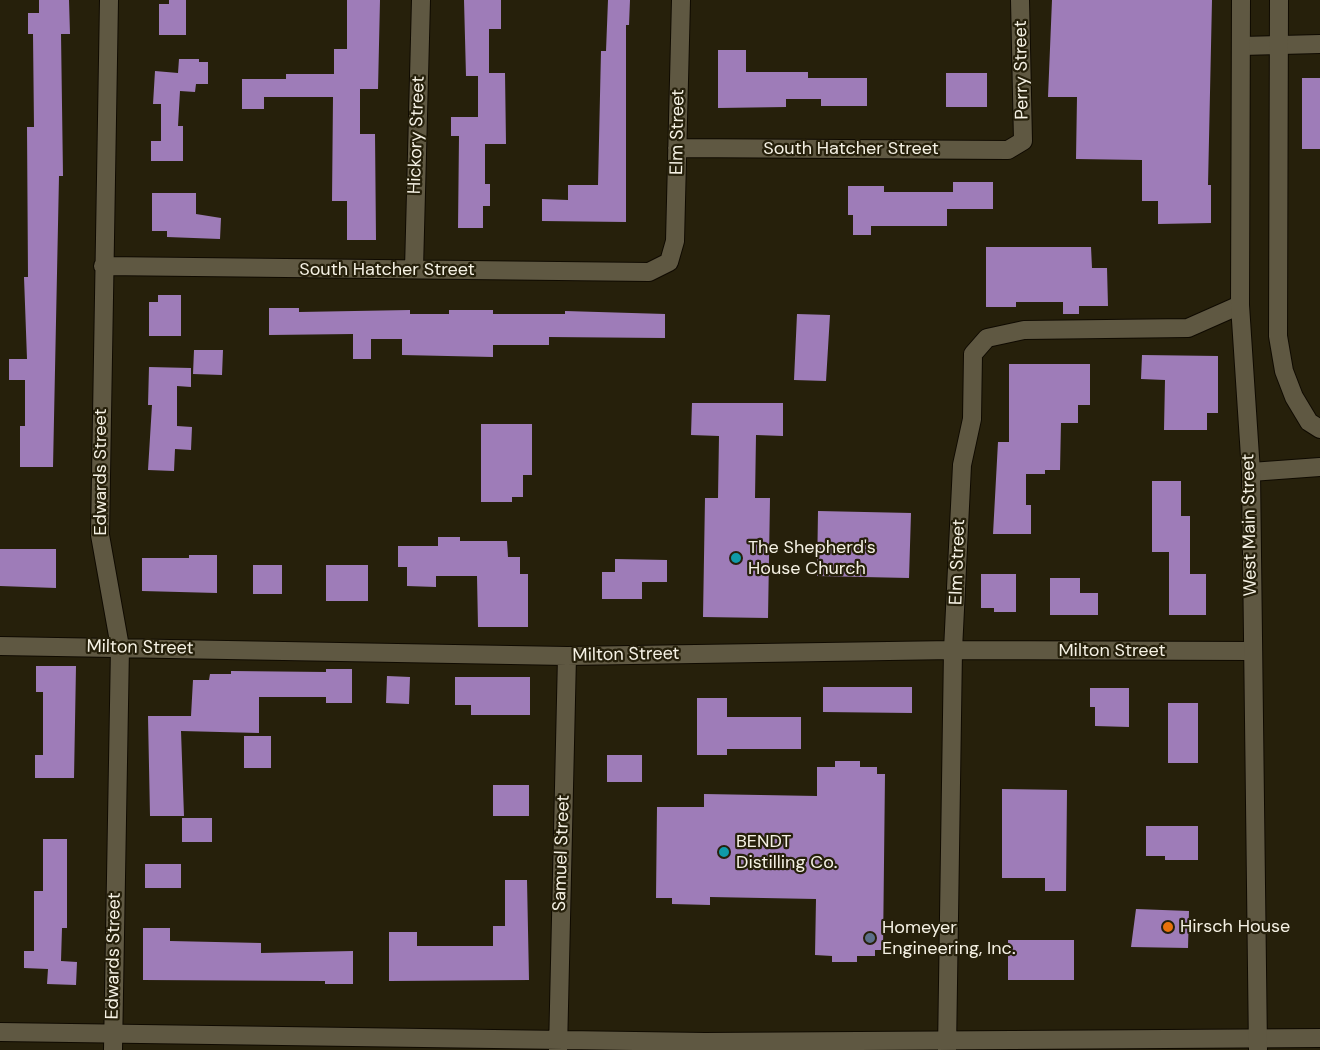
<!DOCTYPE html>
<html>
<head>
<meta charset="utf-8">
<style>
  body { margin:0 }
  canvas { display:block; background:#26200b }
</style>
</head>
<body>
<canvas width="1320" height="1050"></canvas>
<script>
const g = document.querySelector('canvas').getContext('2d');
g.lineJoin = 'round';
function paint(path, color) { g.fillStyle = color; g.fill(path, 'evenodd'); }
const shape = rows => new Path2D(rows.map(r => 'M' + r).join(''));
function strokePath(path, color, width, dash) { g.strokeStyle = color; g.lineWidth = width; g.lineCap = dash ? 'butt' : 'round'; g.setLineDash(dash || []); g.stroke(path); }
function label(font, color, halo, rows, align = 'center') {
  g.font = font + ' "DM Sans",sans-serif'; g.lineWidth = 4.5; g.setLineDash([]); g.textBaseline = 'middle'; g.strokeStyle = halo; g.fillStyle = color; for (const [text, x, y, turn = 0] of rows) {
    g.save(); g.translate(x, y); g.rotate((+turn || 0) * Math.PI / 180); g.textAlign = isNaN(turn) ? turn : align; if (halo) g.strokeText(text, 0, 0); g.fillText(text, 0, 0); g.restore();
  }
}
paint(shape([
  [39,0,69,0,70,34,61,34,63,176,59,176,53,467,20,467,20,426,25,426,25,380,9,380,9,359,27,359,24,277,28,277,27,127,34,127,33,34,28,34,28,13,39,13],
  [169,0,186,0,186,35,159,35,159,4,169,4],
  [347,0,380,0,378,89,360,89,360,134,375,134,376,240,347,240,347,201,332,201,333,97,264,97,264,109,242,109,242,79,286,79,286,74,334,74,334,49,347,49],
  [464,0,501,0,501,29,489,29,489,73,505,73,506,144,485,144,485,184,490,184,490,206,483,206,483,228,458,228,459,136,451,136,451,117,478,117,478,76,466,76],
  [608,0,630,0,629,25,626,25,626,222,542,221,542,199,568,200,568,185,598,185,601,51,606,51],
  [1052,0,1212,0,1208,185,1211,185,1211,223,1158,224,1158,201,1142,201,1142,160,1076,159,1077,97,1048,97],
  [718,50,746,50,746,72,808,72,808,78,867,78,867,106,821,106,821,99,786,99,786,107,718,108],
  [179,59,199,59,199,62,208,62,208,84,196,84,195,92,180,91,178,126,183,126,183,161,151,161,151,141,161,141,161,104,153,104,155,71,178,73],
  [946,73,987,73,987,107,946,107],
  [1302,78,1320,78,1320,149,1302,149],
  [953,182,993,182,993,209,947,209,947,226,871,226,871,235,853,235,853,215,848,215,848,186,884,186,884,192,953,192],
  [152,193,196,193,196,214,221,218,220,239,167,237,167,231,152,231],
  [986,247,1091,247,1092,268,1107,268,1108,306,1079,306,1079,314,1063,314,1063,302,1016,302,1016,307,986,307],
  [158,295,181,295,181,336,149,336,149,302,158,302],
  [269,308,299,308,299,312,410,310,410,314,449,314,449,310,493,310,493,314,565,314,565,311,665,314,665,338,549,337,549,345,493,345,493,357,402,355,402,339,371,339,371,359,353,359,353,334,269,335],
  [797,314,830,315,826,381,794,380],
  [194,350,223,350,222,375,193,374],
  [1142,355,1218,356,1218,413,1207,413,1207,430,1164,430,1165,380,1141,379],
  [1009,364,1090,364,1090,405,1078,405,1078,423,1061,423,1060,470,1045,470,1045,474,1026,474,1026,505,1031,505,1031,534,993,534,998,442,1009,442],
  [149,367,191,368,191,387,177,386,177,426,192,427,191,450,175,449,174,471,148,470,152,405,148,405],
  [692,403,783,403,783,436,756,435,755,498,770,498,768,618,703,617,705,498,718,498,719,436,691,435],
  [481,424,532,424,532,475,523,475,523,497,512,497,512,502,481,502],
  [1152,481,1181,481,1181,516,1190,516,1190,574,1206,574,1206,615,1169,615,1169,552,1152,552],
  [818,511,911,513,909,578,817,576],
  [438,537,460,537,460,541,507,541,508,557,520,557,520,574,528,574,528,627,478,627,477,576,436,576,436,587,407,586,407,567,398,567,398,546,438,546],
  [0,549,56,549,56,588,0,586],
  [189,555,217,555,217,593,142,591,142,558,189,558],
  [615,559,667,560,667,582,642,582,642,599,602,599,602,572,615,572],
  [253,565,282,565,282,594,253,594],
  [326,565,368,565,368,601,326,601],
  [981,574,1016,574,1016,612,994,612,994,608,981,608],
  [1050,578,1080,578,1080,593,1098,593,1098,615,1050,615],
  [36,666,76,666,74,778,35,778,35,755,43,755,43,692,36,692],
  [326,669,352,669,352,703,326,703,326,697,259,697,259,733,181,731,184,816,150,816,148,716,191,716,193,680,209,680,210,674,231,674,231,671,326,672],
  [387,676,410,677,409,704,386,703],
  [455,677,530,677,530,715,471,715,471,705,455,705],
  [823,687,912,687,912,713,823,712],
  [1090,688,1129,688,1129,727,1095,726,1095,707,1090,707],
  [697,698,727,698,727,717,801,717,801,749,727,749,727,755,697,755],
  [1168,703,1198,703,1198,763,1168,763],
  [244,736,271,736,271,768,244,768],
  [607,755,642,755,642,782,607,782],
  [835,761,860,761,860,767,877,767,877,774,885,774,883,950,875,950,875,956,857,956,857,962,832,962,832,956,815,955,816,899,710,897,710,905,672,904,672,898,656,898,657,807,704,807,704,794,817,796,817,767,835,767],
  [493,785,529,785,529,816,493,816],
  [1002,789,1067,790,1066,891,1045,891,1045,878,1002,878],
  [182,818,212,818,212,842,182,842],
  [1146,826,1198,826,1198,860,1165,860,1165,856,1146,856],
  [43,839,67,839,67,928,62,928,61,961,77,962,76,985,47,984,48,969,24,968,24,951,34,951,34,891,43,891],
  [145,864,181,864,181,888,145,888],
  [505,880,527,880,529,980,389,981,389,932,417,932,417,946,493,946,493,926,505,926],
  [1136,909,1189,911,1188,948,1131,947],
  [143,928,170,928,170,941,261,943,261,953,353,951,353,984,325,984,325,981,143,980],
  [1008,940,1074,940,1074,980,1008,980]
]), '#9e7cb8');
const street = shape([
  [109,0,100,535,120,647,113,1050],
  [1241,46,1320,44],
  [677,148,1008,150,1023,141,1020,0],
  [103,266,649,272,669,262,675,241,681,0],
  [414,269,421,0],
  [1251,472,1320,467],
  [0,646,567,656,953,650,1252,651],
  [0,1032,705,1042,1320,1038],
  [558,1050,567,656],
  [947,1050,953,650,962,465,972,419,973,354,987,338,1024,330,1188,328,1240,305]
]);
const secondary = shape([
  [1241,0,1240,305,1251,472,1258,1050],
  [1279,0,1278,336,1284,371,1294,397,1309,422,1320,429]
]);
strokePath(street, '#0f0a00', 20);
strokePath(secondary, '#0f0a00', 20);
strokePath(street, '#5f5842', 18);
strokePath(secondary, '#5f5842', 18);
for (const [x, y, r, color] of [
  [736,558,6,"#0f9aa8"],
  [724,852,6,"#0f9aa8"],
  [1168,927,6,"#e8710a"],
  [870,938,6,"#5c6f8a"]
]) { const dot = new Path2D(); dot.arc(x, y, r, 0, 2 * Math.PI); g.fillStyle = color; g.fill(dot); strokePath(dot, '#26200b', 2); }
label('18px', '#f5f1e4', '#26200b', [
  ["Perry Street",1022,70,-91],
  ["Elm Street",678,132,-89],
  ["Hickory Street",417,135,-88],
  ["South Hatcher Street",851,149],
  ["South Hatcher Street",387,270],
  ["Edwards Street",101,472,-90],
  ["West Main Street",1250,525,-91],
  ["Elm Street",958,562,-88],
  ["Milton Street",140,648,1],
  ["Milton Street",1112,651],
  ["Milton Street",626,655,-1],
  ["Samuel Street",562,853,-88],
  ["Edwards Street",114,956,-89]
]);
label('18px', '#f5f1e4', '#26200b', [
  ["The Shepherd's",748,548],
  ["House Church",748,569],
  ["BENDT",736,842],
  ["Distilling Co.",736,863],
  ["Hirsch House",1180,927],
  ["Homeyer",882,928],
  ["Engineering, Inc.",882,949]
], 'left');
</script>
</body>
</html>
